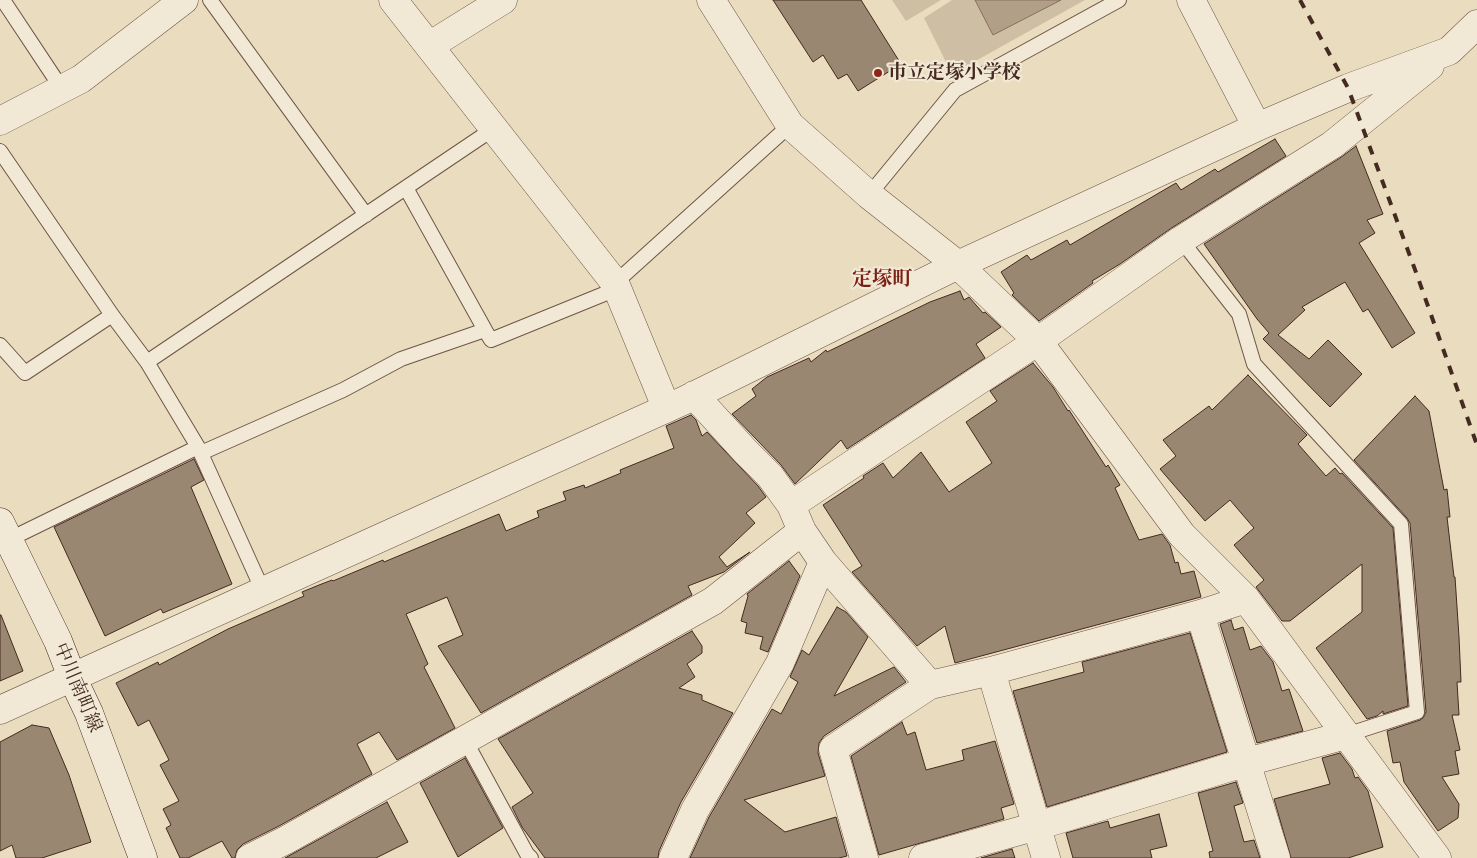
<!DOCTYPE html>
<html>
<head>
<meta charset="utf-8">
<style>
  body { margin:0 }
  canvas { display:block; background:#eadcbe }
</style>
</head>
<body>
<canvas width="1477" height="858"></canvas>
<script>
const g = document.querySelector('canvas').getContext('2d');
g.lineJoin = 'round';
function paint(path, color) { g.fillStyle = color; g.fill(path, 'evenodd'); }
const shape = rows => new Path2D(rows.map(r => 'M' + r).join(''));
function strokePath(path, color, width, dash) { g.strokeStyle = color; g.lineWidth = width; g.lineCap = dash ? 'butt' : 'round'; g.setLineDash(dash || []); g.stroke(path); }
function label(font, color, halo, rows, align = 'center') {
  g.font = font + ' "IM FELL French Canon","Noto Serif JP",serif'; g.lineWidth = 4.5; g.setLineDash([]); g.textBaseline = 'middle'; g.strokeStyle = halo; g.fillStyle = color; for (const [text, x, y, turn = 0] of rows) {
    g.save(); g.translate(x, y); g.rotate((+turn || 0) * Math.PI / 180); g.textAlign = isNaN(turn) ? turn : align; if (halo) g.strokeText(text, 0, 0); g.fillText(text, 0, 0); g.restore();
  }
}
paint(shape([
  [892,0,941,0,906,21],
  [952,0,1085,0,952,74,924,18]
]), '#cebea3');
const water = shape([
  [975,0,1061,0,993,35,975,0]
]);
paint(water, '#b29f88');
strokePath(water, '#86705e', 1);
const building = shape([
  [773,0,861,0,901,64,858,91,847,74,838,79,823,55,813,62,773,0],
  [1275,139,1286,156,1173,227,1120,264,1092,281,1093,283,1039,321,1012,295,1014,293,1001,272,1027,255,1031,260,1067,240,1070,245,1176,183,1181,190,1215,169,1218,172,1275,139],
  [1356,146,1383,214,1367,220,1375,233,1359,243,1415,333,1392,348,1368,309,1363,312,1345,282,1302,307,1305,310,1278,335,1309,359,1328,340,1362,374,1330,407,1263,339,1269,333,1257,319,1204,244,1340,158,1356,146],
  [960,291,964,300,969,297,983,313,985,312,1001,327,976,344,985,358,847,449,841,440,795,484,781,465,732,414,756,396,752,389,767,377,809,358,811,362,826,350,827,352,930,302,960,291],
  [1033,363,1053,387,1068,411,1069,410,1106,467,1108,465,1120,485,1115,488,1139,540,1162,534,1170,545,1175,563,1178,562,1181,574,1194,571,1201,597,955,663,945,626,917,646,852,572,862,566,823,505,864,478,863,476,883,463,893,478,921,452,949,492,992,463,966,422,997,401,990,391,1033,363],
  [1248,375,1307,435,1298,444,1326,476,1335,468,1340,474,1342,473,1393,528,1408,706,1383,714,1383,711,1377,716,1367,719,1316,648,1362,612,1362,564,1290,621,1282,621,1256,587,1264,580,1234,545,1254,528,1230,500,1205,521,1160,469,1176,456,1163,440,1209,406,1212,410,1248,375],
  [1415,396,1429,411,1444,490,1447,489,1450,517,1447,517,1454,577,1455,577,1459,637,1461,682,1457,682,1459,715,1452,715,1460,750,1455,751,1459,774,1442,777,1459,804,1458,818,1438,831,1404,782,1400,762,1393,763,1387,731,1420,720,1423,718,1426,712,1410,523,1407,518,1354,460,1415,396],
  [691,415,696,420,702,436,707,432,758,486,766,497,746,513,755,523,719,557,727,567,750,552,724,572,688,586,692,595,481,713,438,646,463,635,447,597,406,614,428,664,424,667,455,728,397,760,379,732,357,744,372,774,279,826,243,844,237,850,235,858,232,858,222,841,188,858,180,858,166,828,171,825,163,809,179,801,160,765,169,760,149,720,138,726,116,683,158,662,159,665,228,629,304,596,302,592,319,585,332,580,333,581,383,560,384,562,499,514,506,531,539,517,537,511,566,500,563,492,584,485,585,488,621,473,620,470,674,448,666,426,691,415],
  [194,459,204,480,191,487,232,584,163,613,161,609,105,636,54,527,194,459],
  [789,561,800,576,768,652,760,649,763,637,745,633,747,623,741,621,748,596,747,594,789,561],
  [837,607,846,612,868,637,834,696,894,667,906,682,824,736,819,743,818,753,825,776,744,800,785,832,836,817,847,856,839,858,690,858,709,817,772,709,781,714,798,682,790,677,802,650,809,655,837,607],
  [0,615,1,615,23,671,0,681,0,615],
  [1231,620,1234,630,1243,627,1250,650,1261,646,1273,662,1282,691,1289,689,1303,731,1257,743,1220,624,1231,620],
  [692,631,702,646,702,653,687,664,695,677,679,688,702,695,702,700,733,713,681,802,659,851,658,858,545,858,522,827,512,807,533,793,498,739,692,631],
  [1190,633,1227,752,1047,807,1013,691,1084,672,1082,662,1190,633],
  [902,722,907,735,915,732,926,770,964,760,962,750,995,741,1014,804,1001,808,1004,819,879,855,851,756,902,722],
  [32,725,49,728,69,775,91,842,42,858,16,858,12,845,0,851,0,742,32,725],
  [1340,753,1352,769,1355,778,1358,777,1368,791,1383,847,1348,858,1291,858,1274,799,1330,784,1322,758,1340,753],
  [465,758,503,828,458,857,420,783,465,758],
  [1236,782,1243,803,1234,806,1244,842,1254,840,1260,858,1210,858,1209,852,1213,851,1198,793,1236,782],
  [387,802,408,842,376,858,285,858,387,802],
  [1159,814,1167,846,1150,850,1152,858,1073,858,1066,833,1108,821,1110,828,1159,814],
  [1012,849,1015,858,981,858,1012,849]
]);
paint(building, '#9a8772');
strokePath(building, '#442a1f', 1);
const service = shape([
  [3,0,62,89],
  [210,0,366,215],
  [0,151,112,315,147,362,198,447,263,591],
  [869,195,955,90,1119,0],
  [1181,240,1239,314,1254,364,1401,524,1417,712,1346,735],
  [485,330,491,340,609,292,615,283,790,125],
  [0,345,25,373,112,315],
  [147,362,493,129],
  [201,453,343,390,401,359,485,330,406,188],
  [10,539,198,447],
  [465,740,527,854,531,858]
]);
const minor = shape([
  [393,0,615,283,666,407],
  [1191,0,1257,127],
  [429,46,503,0],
  [0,121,81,79,184,0],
  [958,265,1038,341,1182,535,1246,599,1437,858],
  [694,395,746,452,770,476,791,505],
  [1200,614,1276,858],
  [991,671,1046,858],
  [930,685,823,562,802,531,791,505,1038,341,1181,240,1332,145,1430,66],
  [0,710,683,401,958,265,1257,127,1348,88,1449,51,1477,24],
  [250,858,286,840,713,601,802,531],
  [673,858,695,810,780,663,823,562],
  [864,858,833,749,930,685,991,671,1200,614,1246,599],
  [923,858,1037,826,1247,762,1346,735]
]);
const tertiary = shape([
  [711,0,790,125,869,195,958,265]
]);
const secondary = shape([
  [0,522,58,641,72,677,89,713,143,858]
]);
strokePath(service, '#6e5647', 16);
strokePath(minor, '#6e5647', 29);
strokePath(tertiary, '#6e5647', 29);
strokePath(secondary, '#442a1f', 29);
strokePath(service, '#f1e8d5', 14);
strokePath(minor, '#f1e8d5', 28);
strokePath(tertiary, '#f1e8d5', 28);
strokePath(secondary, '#f1e8d5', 28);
strokePath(shape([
  [1300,0,1348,88,1417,275,1477,445]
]), '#442a1f', 4, [9, 9]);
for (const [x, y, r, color] of [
  [878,73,5,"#8f2418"]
]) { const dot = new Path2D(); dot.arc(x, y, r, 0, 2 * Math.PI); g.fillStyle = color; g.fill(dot); strokePath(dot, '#f1e8d5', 2); }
label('bold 19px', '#442a1f', '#f1e8d5', [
  ["市立定塚小学校",888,73]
], 'left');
label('19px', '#442a1f', '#f1e8d5', [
  ["中川南町線",77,688,67]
]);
label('bold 20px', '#7a1f14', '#f1e8d5', [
  ["定塚町",882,280]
]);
</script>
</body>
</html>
